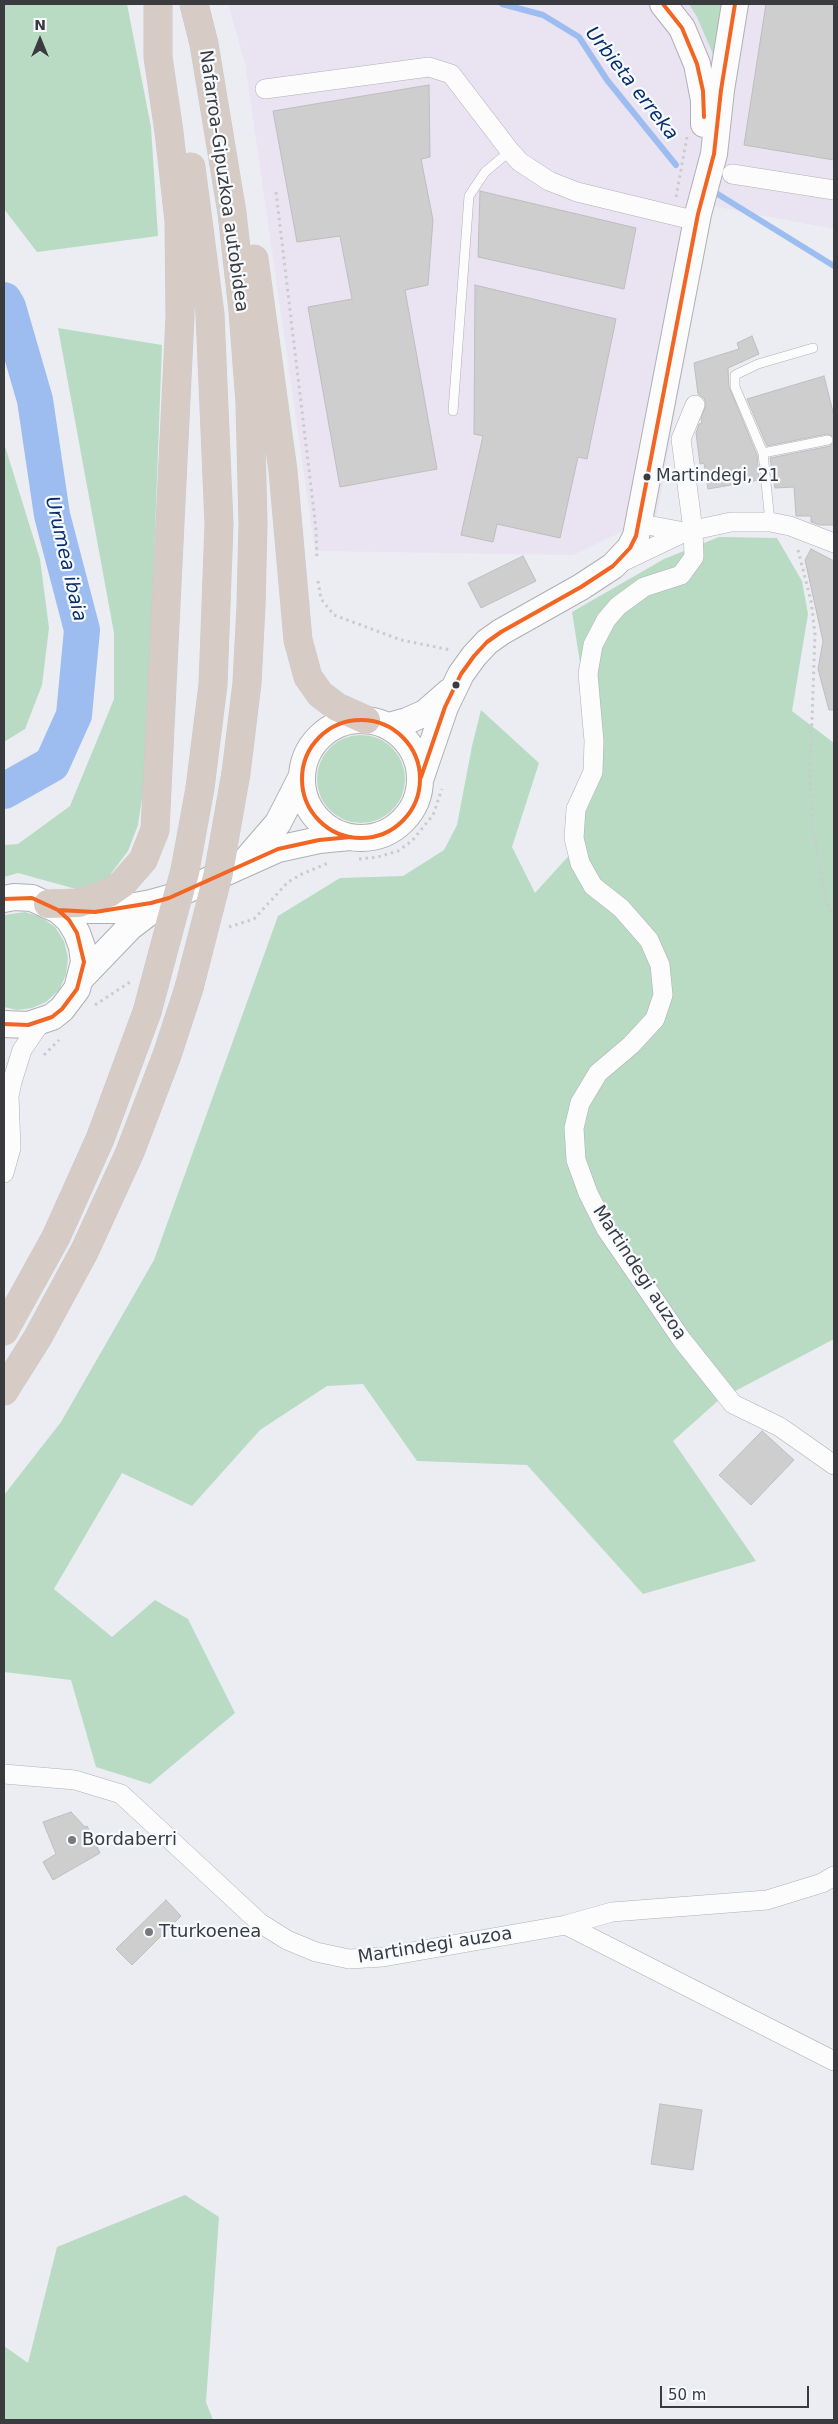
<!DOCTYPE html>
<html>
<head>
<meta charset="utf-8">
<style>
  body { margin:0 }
  #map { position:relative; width:838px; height:2424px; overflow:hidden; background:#ebedf2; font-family:"DejaVu Sans",sans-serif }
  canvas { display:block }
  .frame { position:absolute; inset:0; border:5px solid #393b3e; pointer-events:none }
  .north { position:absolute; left:15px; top:15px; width:50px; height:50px; -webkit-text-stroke:4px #f7faff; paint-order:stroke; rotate:0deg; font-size:14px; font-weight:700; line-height:20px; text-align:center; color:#393b3e }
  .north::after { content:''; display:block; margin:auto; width:18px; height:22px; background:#393b3e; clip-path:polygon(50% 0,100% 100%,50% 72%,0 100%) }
  .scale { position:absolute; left:660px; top:2386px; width:149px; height:22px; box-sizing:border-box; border:2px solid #393b3e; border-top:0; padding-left:6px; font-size:15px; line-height:18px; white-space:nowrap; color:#393b3e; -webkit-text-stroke:4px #f7faff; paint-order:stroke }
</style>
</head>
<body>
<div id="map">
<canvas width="838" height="2424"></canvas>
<div class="frame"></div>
<div class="north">N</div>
<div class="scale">50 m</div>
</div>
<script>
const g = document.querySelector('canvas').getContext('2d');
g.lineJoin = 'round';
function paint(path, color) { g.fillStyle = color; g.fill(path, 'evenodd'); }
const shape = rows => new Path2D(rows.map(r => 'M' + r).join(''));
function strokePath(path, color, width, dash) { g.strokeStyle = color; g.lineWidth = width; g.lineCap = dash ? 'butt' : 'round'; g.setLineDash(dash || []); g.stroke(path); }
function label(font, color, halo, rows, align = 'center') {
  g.font = font + ' "DejaVu Sans",sans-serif'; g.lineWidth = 4.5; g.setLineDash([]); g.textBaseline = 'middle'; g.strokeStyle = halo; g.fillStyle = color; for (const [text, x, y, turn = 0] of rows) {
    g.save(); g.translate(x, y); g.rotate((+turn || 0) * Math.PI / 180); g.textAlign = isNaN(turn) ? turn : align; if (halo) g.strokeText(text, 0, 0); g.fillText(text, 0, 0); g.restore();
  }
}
paint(shape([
  [228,4,834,4,834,229,712,206,657,515,573,555,315,551,245,63]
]), '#eae4f2');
paint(shape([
  [4,4,127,4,151,127,158,236,37,252,4,209],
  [689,4,724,4,716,61,697,17],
  [58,328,162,345,146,771,138,825,128,851,106,880,76,889,18,873,4,877,4,845,18,844,70,806,114,699,114,633],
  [4,443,40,559,49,628,42,685,25,729,4,742],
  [719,537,777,538,802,581,808,614,792,711,834,743,834,1339,720,1399,673,1441,756,1561,643,1594,527,1465,417,1461,363,1384,327,1386,260,1430,192,1506,122,1473,54,1589,112,1637,155,1600,188,1619,235,1713,150,1784,96,1767,71,1680,4,1672,4,1495,61,1422,154,1260,278,916,340,878,403,876,444,850,457,825,472,746,481,710,539,763,512,847,535,893,583,840,584,816,601,778,601,728,582,675,572,612,664,559],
  '317 779a44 44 0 1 1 88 0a44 44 0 1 1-88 0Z',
  [25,912,41,917,55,927,64,941,68,958,66,975,59,990,46,1002,32,1008,17,1010,4,1007,4,915],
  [185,2195,219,2217,206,2402,213,2420,4,2420,4,2346,28,2363,57,2247]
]), '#b9dbc4');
strokePath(shape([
  [502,4,543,15,579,37,607,80,676,165],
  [716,193,834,266]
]), '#9dbdf1', 6);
strokePath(shape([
  [4,300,8,307,35,400,52,515,82,630,74,715,52,764,4,791]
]), '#9dbdf1', 36);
const building = shape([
  [766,4,834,4,834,160,744,145,766,4],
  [429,85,430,157,421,159,433,220,428,285,405,290,437,469,340,487,308,307,352,299,340,236,297,242,273,111,429,85],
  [480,191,636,228,624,289,478,257,480,191],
  [475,285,616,319,587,459,578,457,560,538,497,524,493,542,461,535,483,436,474,434,475,285],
  [752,336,759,354,728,368,729,387,757,455,759,480,708,489,704,463,700,464,696,433,699,424,702,423,701,419,706,404,704,398,698,394,694,363,739,349,737,343,752,336],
  [824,376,834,416,834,525,819,525,811,522,811,516,796,516,794,487,775,488,770,458,830,446,834,442,833,436,827,434,767,446,747,399,824,376],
  [811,549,834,561,834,710,829,710,818,669,823,641,805,560,811,549],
  [523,556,536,581,481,608,468,583,523,556],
  [762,1431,794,1460,751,1505,719,1475,762,1431],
  [71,1812,85,1827,87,1826,100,1853,53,1880,43,1862,56,1854,43,1822,71,1812],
  [166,1900,181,1916,132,1965,116,1949,166,1900],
  [660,2104,702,2110,693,2170,651,2164,660,2104]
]);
paint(building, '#cececf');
strokePath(building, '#bebebf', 1);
const service = shape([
  [453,411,469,196,485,172,510,151],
  [763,453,735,387,735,375,758,364,813,348],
  [770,522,763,453,828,440]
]);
const minor = shape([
  [265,89,429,67,451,74,510,151,520,162,549,181,577,192,697,221],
  [732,174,834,190],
  [695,405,681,439,693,530,694,557,681,575,644,587,618,606,606,620,593,645,588,674,594,741,593,772,576,809,574,838,580,863,593,886,621,908,649,940,660,965,663,995,655,1019,631,1045,598,1073,580,1103,574,1128,576,1160,588,1193,606,1229,682,1340,733,1404,780,1427,834,1465],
  [636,536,642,527,647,525,685,532],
  [620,563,685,532,731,522,770,522,790,526,834,543],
  [4,1173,11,1148,9,1096,12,1082,22,1050,41,1022],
  [4,1774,75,1780,121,1794,260,1923,287,1940,316,1952,349,1959,383,1957,566,1925,834,2061],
  [566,1925,612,1912,767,1900,822,1883,834,1876]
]);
const secondary = shape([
  [663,4,682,28,697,64,704,100,704,124],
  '302 779a59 59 0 1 1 118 0a59 59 0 1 1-118 0Z',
  [389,726,407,721,425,713,449,692],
  [421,777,445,707,461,674,474,656,487,642,501,632,581,587,613,566,630,548,636,536,698,214,714,154,721,90,735,4],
  [247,859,278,823,302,776],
  [4,899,14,897,32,898,58,910,69,920,77,933,82,947,84,962,77,989,62,1009,52,1017,28,1025,4,1024],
  [62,910,114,910,151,903,169,898,278,849,319,840,350,837],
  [82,977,130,927,159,905]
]);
const motorway = shape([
  [194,4,204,44,232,213,243,311,250,403,253,523,251,606,247,683,236,773],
  [191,167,210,314,219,524,213,685,200,788],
  [254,259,283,471,298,640,308,677,320,694,337,707,366,720],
  [48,904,79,903,109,893,122,884,143,860,155,830,180,317,179,221,169,132,158,57,158,4],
  [4,1331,56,1237,100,1139,147,1012],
  [4,1391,38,1337,85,1250,130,1152,167,1055,189,988]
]);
strokePath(service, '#afb0b4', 10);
strokePath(minor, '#afb0b4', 20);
strokePath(secondary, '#afb0b4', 28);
strokePath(motorway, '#c9cacc', 29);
strokePath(shape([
  [276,192,316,529,317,560],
  [676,197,687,137],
  [798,550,811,601,815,634,810,775,812,824,825,896,834,922],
  [318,581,321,599,334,615,401,640,451,650],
  [359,859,378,857,398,851,412,841,433,815,442,789],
  [229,927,254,919,288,882,302,874,328,863],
  [95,1005,130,982],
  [44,1055,59,1040]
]), '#cacbce', 3, [2.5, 4]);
strokePath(service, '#fcfcfd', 9);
strokePath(minor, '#fcfcfd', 19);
strokePath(secondary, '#fcfcfd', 26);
strokePath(motorway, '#d7ccc5', 28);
const motorwayBridge = shape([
  [189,988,218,875,236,773],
  [147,1012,185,870,200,788]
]);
strokePath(motorwayBridge, '#c9cacc', 29, []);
strokePath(motorwayBridge, '#d7ccc5', 28);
strokePath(shape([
  [663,4,682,28,697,64,703,91,704,117],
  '302 779a59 59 0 1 1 118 0a59 59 0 1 1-118 0Z',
  [421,777,445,707,461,674,474,656,487,642,501,632,581,587,613,566,630,548,636,536,698,214,714,154,721,90,735,4],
  [4,899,32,898,58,910,69,920,77,933,84,962,77,989,62,1009,52,1017,28,1025,4,1024],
  [58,910,95,912,151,903,169,898,278,849,319,840,351,837]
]), '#f26522', 4);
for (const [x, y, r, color] of [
  [647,477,4.5,"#393b3e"],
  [456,685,4.5,"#393b3e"],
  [72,1840,5,"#77797d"],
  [149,1932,5,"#77797d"]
]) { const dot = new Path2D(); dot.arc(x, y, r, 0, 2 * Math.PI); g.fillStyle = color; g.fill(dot); strokePath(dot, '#f7faff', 2); }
label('17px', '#393b3e', '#f7faff', [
  ["Martindegi, 21",656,477]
], 'left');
label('18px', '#393b3e', '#f7faff', [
  ["Nafarroa-Gipuzkoa autobidea",223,181,82],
  ["Martindegi auzoa",639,1273,57],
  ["Martindegi auzoa",435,1946,-9]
]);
label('18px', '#393b3e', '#f7faff', [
  ["Bordaberri",82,1840],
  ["Tturkoenea",159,1932]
], 'left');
label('italic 19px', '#062e6d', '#f7faff', [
  ["Urbieta erreka",631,84,52],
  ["Urumea ibaia",65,559,77]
]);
</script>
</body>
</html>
